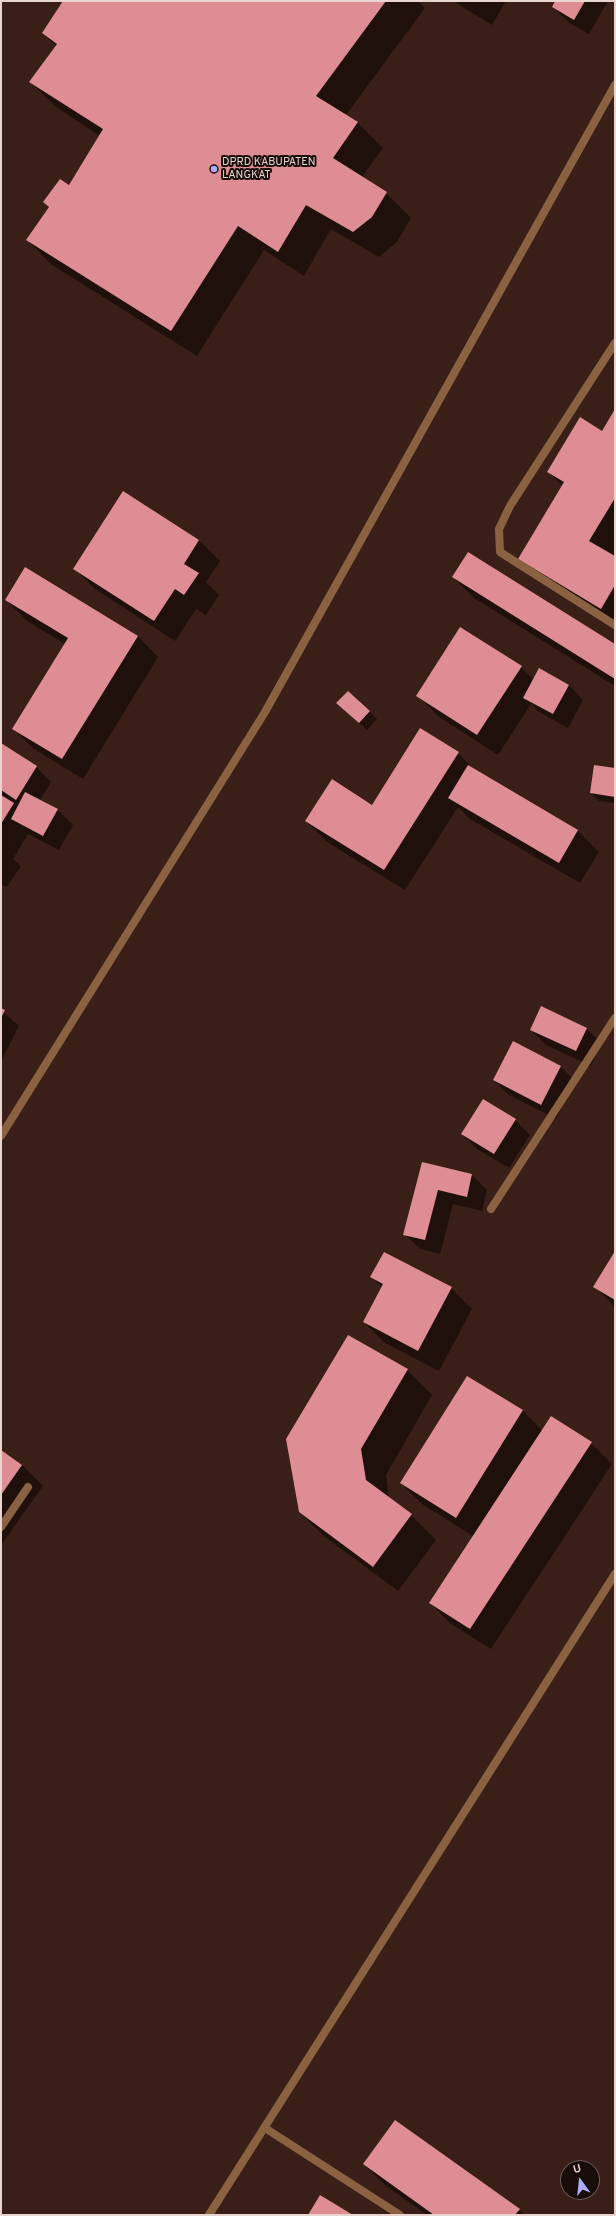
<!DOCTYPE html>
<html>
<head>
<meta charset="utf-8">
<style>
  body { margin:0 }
  #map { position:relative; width:616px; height:2216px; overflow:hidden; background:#3a1f18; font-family:Overpass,sans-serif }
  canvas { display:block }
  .frame { position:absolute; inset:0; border:2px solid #e8d5d0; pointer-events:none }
  .north { position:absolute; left:560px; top:2160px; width:40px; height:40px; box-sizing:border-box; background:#190d09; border:1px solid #6c5d59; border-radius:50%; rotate:345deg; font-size:11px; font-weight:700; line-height:16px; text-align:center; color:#e8d5d0 }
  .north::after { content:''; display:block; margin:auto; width:14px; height:18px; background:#afaefa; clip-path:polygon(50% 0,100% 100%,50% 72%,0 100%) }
</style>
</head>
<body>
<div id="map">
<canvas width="616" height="2216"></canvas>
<div class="frame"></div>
<div class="north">U</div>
</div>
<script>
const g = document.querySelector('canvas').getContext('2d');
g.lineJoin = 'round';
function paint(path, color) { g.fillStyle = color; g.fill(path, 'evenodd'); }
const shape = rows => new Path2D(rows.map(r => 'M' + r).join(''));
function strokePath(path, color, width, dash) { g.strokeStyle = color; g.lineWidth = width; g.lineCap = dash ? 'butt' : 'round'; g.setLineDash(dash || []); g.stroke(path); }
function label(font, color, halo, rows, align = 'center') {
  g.font = font + ' Overpass,sans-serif'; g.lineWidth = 4; g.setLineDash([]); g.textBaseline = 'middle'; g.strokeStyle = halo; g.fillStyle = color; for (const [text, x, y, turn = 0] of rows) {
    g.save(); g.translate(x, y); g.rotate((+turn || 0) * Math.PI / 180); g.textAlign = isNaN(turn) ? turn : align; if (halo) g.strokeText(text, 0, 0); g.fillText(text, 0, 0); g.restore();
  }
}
paint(shape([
  [64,1,418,1,425,8,346,115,358,123,383,148,362,177,386,193,411,218,397,242,379,257,331,229,304,276,264,250,197,356,52,265,27,240,49,208,44,202,69,186,100,136,56,107,30,82,56,46,43,33],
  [453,1,506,1,492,25],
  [556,1,608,1,589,34,568,22,553,7],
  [615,411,615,627,519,559,563,486,548,472,602,432],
  [124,493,199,540,220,561,206,582,219,595,206,615,196,609,175,641,95,589,75,569],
  [453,577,615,645,615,686,474,598],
  [6,600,138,636,158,657,83,779,34,749,13,728,65,644,27,621],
  [521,667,534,680,569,685,583,700,568,728,539,712,531,704,498,755,438,716,417,695],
  [345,710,369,711,377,719,367,730],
  [1,744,36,767,51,782,40,800,58,810,73,825,59,850,28,834,13,859,21,866,7,887,1,884],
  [458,753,478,773,578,831,599,852,580,883,470,819,458,807,405,890,327,842,306,821,372,806],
  [615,769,615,803,599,801,591,793],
  [1,1010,19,1026,1,1061],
  [586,1028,601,1043,591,1066,546,1045,531,1030],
  [513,1043,561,1067,576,1082,556,1119,509,1095,494,1080],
  [515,1120,530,1135,509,1168,477,1149,462,1134],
  [422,1163,472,1175,487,1190,482,1211,453,1204,440,1254,420,1249,405,1234],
  [615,1253,615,1307,594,1286],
  [372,1277,451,1288,472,1309,439,1371,385,1343,364,1322,382,1287],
  [407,1370,432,1395,386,1475,389,1499,411,1515,436,1540,398,1591,325,1537,299,1512],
  [467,1377,523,1411,542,1430,591,1443,612,1464,491,1649,451,1624,430,1603,473,1536,422,1504,401,1483],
  [1,1451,22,1465,43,1486,1,1545],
  [364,2164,519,2210,525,2215,427,2215,385,2185]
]), '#0007');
paint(shape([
  [63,1,386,1,316,96,358,122,333,158,387,192,372,217,353,232,306,205,278,252,238,226,171,331,26,240,49,207,43,202,60,179,69,185,103,129,29,82,57,44,42,33],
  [555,1,585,1,574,20,552,7],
  [615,409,615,498,589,541,615,556,615,585,601,609,518,559,564,482,547,472,580,417,602,431],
  [123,491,199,540,184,564,199,573,184,595,175,589,154,621,73,569],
  [468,552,615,644,615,679,452,577],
  [25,567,138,636,62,759,12,729,68,638,5,600],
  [460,627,522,666,477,735,416,696],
  [539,668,569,685,553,714,523,698],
  [348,691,370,711,359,723,336,703],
  [420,728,459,752,384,870,305,821,332,779,372,805],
  [1,743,37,766,16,800,1,790],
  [468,765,578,830,559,863,448,798],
  [594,765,615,768,615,797,590,793],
  [25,792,58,809,43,836,11,819],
  [1,795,14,803,1,824],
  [541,1006,587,1028,576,1051,530,1030],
  [1,1008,5,1010,1,1018],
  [513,1041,561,1066,541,1105,493,1080],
  [483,1099,516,1119,494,1154,461,1134],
  [422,1162,472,1174,467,1197,438,1190,425,1240,403,1235],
  [615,1251,615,1300,593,1287],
  [384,1252,452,1287,418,1351,363,1322,383,1284,370,1277],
  [348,1335,408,1369,361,1449,366,1480,412,1514,373,1567,299,1512,286,1439],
  [467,1376,523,1410,456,1518,400,1483],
  [551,1416,592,1442,470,1629,429,1603],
  [1,1450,22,1465,1,1495],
  [395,2120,520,2209,515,2215,434,2215,363,2164],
  [320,2195,353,2215,308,2215]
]), '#de8d94');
strokePath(shape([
  [491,1209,615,1018],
  [265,2128,400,2215]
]), '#8b6241', 8);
strokePath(shape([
  [615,343,510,506,499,529,500,552,615,625],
  [1,1136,265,712,615,85],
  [1,1527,28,1487],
  [209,2215,615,1574]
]), '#8b6241', 8);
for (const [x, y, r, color] of [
  [214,169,4,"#afaefa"]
]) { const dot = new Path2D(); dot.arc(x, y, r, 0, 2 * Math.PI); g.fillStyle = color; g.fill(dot); strokePath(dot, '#190d09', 1.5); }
label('11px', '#e8d5d0', '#190d09', [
  ["DPRD KABUPATEN",222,163],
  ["LANGKAT",222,176]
], 'left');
</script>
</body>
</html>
